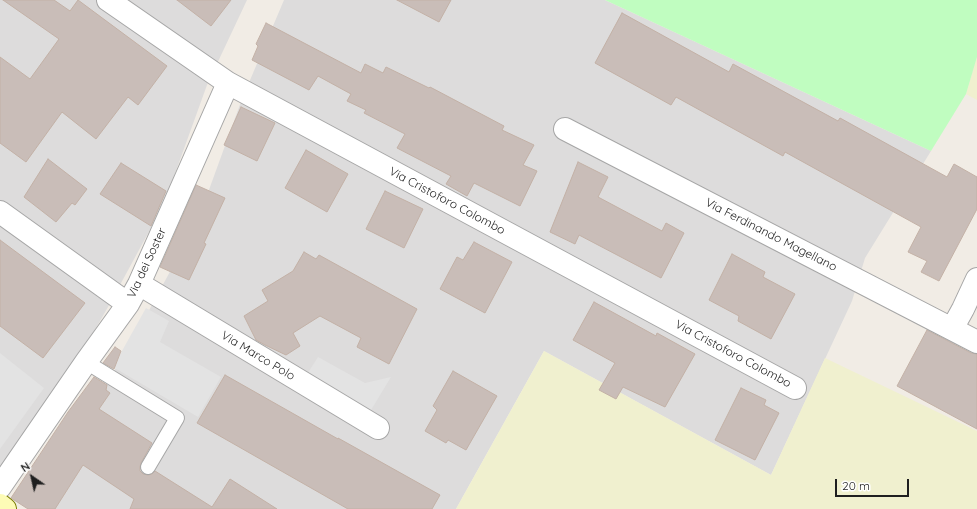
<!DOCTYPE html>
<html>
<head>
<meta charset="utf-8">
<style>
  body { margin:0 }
  #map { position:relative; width:977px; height:509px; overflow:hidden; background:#f1ece5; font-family:Quicksand,sans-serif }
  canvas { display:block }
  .north { position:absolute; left:12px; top:457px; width:40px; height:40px; -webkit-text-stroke:3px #fff; paint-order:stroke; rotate:326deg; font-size:11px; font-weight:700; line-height:16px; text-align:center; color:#1f1f1f }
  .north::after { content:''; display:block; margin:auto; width:14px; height:18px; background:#1f1f1f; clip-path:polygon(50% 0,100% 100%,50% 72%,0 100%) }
  .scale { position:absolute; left:835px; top:479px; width:74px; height:18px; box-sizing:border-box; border:2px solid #1f1f1f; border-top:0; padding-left:5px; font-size:12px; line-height:14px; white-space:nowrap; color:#1f1f1f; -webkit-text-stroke:3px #fff; paint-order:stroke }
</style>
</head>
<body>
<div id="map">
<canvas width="977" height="509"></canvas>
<div class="north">N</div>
<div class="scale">20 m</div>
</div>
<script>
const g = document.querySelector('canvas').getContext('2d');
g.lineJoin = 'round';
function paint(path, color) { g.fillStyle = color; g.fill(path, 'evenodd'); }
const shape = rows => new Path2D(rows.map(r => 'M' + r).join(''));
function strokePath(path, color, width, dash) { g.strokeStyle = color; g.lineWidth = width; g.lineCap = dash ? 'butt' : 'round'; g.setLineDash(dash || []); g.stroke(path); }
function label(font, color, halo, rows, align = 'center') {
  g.font = font + ' Quicksand,sans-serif'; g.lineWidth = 3.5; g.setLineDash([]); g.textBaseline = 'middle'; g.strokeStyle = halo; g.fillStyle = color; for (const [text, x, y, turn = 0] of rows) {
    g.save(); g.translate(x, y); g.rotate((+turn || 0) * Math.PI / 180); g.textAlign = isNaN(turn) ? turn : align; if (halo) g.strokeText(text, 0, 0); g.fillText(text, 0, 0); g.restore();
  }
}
paint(shape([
  [0,0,247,0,207,85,164,204,108,307,58,394,0,470],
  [284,0,605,0,931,151,865,258,852,301,771,475,544,351,456,509,38,509,90,413,147,314,198,220,242,99]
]), '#dddcdc');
paint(shape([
  [977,57,977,100,966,94],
  [544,351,771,475,825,358,977,431,977,509,456,509]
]), '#f0f0cf');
paint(shape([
  [605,0,977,0,977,57,966,94,931,151]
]), '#c0fdc0');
paint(shape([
  [146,308,169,321,160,342,221,377,198,417,113,367],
  [0,353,44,388,0,449],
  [318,357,365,383,391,377,365,420,302,382]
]), '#e3e3e3');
const building = shape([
  [3,0,54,0,70,11,78,0,167,66,138,105,128,97,96,139,62,112,26,162,0,143,0,57,30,79,59,39,3,0],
  [177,0,231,0,211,26,177,0],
  [397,0,451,0,439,22,397,0],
  [622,13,729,72,733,64,838,121,840,118,947,177,954,164,977,177,977,209,939,281,921,272,927,261,908,252,921,227,785,152,783,156,676,97,671,105,595,63,622,13],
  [266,23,361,73,365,64,383,73,386,67,429,88,430,87,504,126,502,130,534,145,523,165,537,171,520,206,474,183,467,196,446,184,451,176,397,148,405,134,364,113,366,110,347,101,351,94,318,76,309,90,252,60,258,46,256,44,266,23],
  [241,107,275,123,257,161,224,145,241,107],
  [306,150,348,174,327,212,285,188,306,150],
  [48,159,87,189,75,205,72,203,56,222,24,197,48,159],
  [578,162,608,177,598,197,662,231,666,223,684,233,661,278,579,235,575,244,550,232,578,162],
  [121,163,166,191,151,226,100,194,121,163],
  [196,185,225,198,204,243,206,244,189,280,160,267,196,185],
  [385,191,423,209,404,248,366,229,385,191],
  [0,240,85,303,43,358,0,326,0,240],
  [474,242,512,262,485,313,440,289,457,257,463,260,474,242],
  [304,252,316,259,319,255,417,309,389,364,357,347,361,338,320,316,293,333,300,346,286,355,265,345,256,340,244,316,268,301,262,290,293,271,304,252],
  [732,254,765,272,763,277,795,294,771,339,738,321,739,316,709,300,732,254],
  [594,302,656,336,657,333,695,354,665,407,623,387,616,399,599,390,615,363,573,340,594,302],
  [927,330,971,353,977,354,977,429,897,386,927,330],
  [115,347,121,351,114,369,103,363,115,347],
  [453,371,497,396,466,450,448,440,446,443,425,431,437,410,433,406,453,371],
  [225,375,338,439,338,438,440,495,432,509,348,509,197,423,225,375],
  [94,377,107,385,106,390,110,393,99,409,152,443,141,463,140,467,140,471,143,474,148,475,152,474,155,471,212,507,230,479,277,509,130,509,134,499,83,465,55,509,28,509,11,498,68,412,94,377],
  [741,388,766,400,764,405,779,413,755,460,715,440,741,388]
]);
paint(building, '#c9bdb8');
strokePath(building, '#c3b1a6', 1);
const service = shape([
  [86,362,177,418,148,467]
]);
const minor = shape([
  [108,0,228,83,795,388],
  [565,129,977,342],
  [0,212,128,304],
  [139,284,378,428],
  [952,329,963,309,977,279],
  [0,487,86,362,128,304,139,284,228,83]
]);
const secondary = shape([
  [0,505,5,509]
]);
strokePath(service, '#a6a6a6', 16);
strokePath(minor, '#a6a6a6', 24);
strokePath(secondary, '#797c00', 24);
strokePath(service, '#fff', 14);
strokePath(minor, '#fff', 22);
strokePath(secondary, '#fdfbb6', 22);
label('12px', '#1f1f1f', '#fff', [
  ["Via Cristoforo Colombo",447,201,28],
  ["Via Ferdinando Magellano",771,235,27],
  ["Via dei Soster",147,263,-65],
  ["Via Cristoforo Colombo",733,354,28],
  ["Via Marco Polo",258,356,31]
]);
</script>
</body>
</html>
